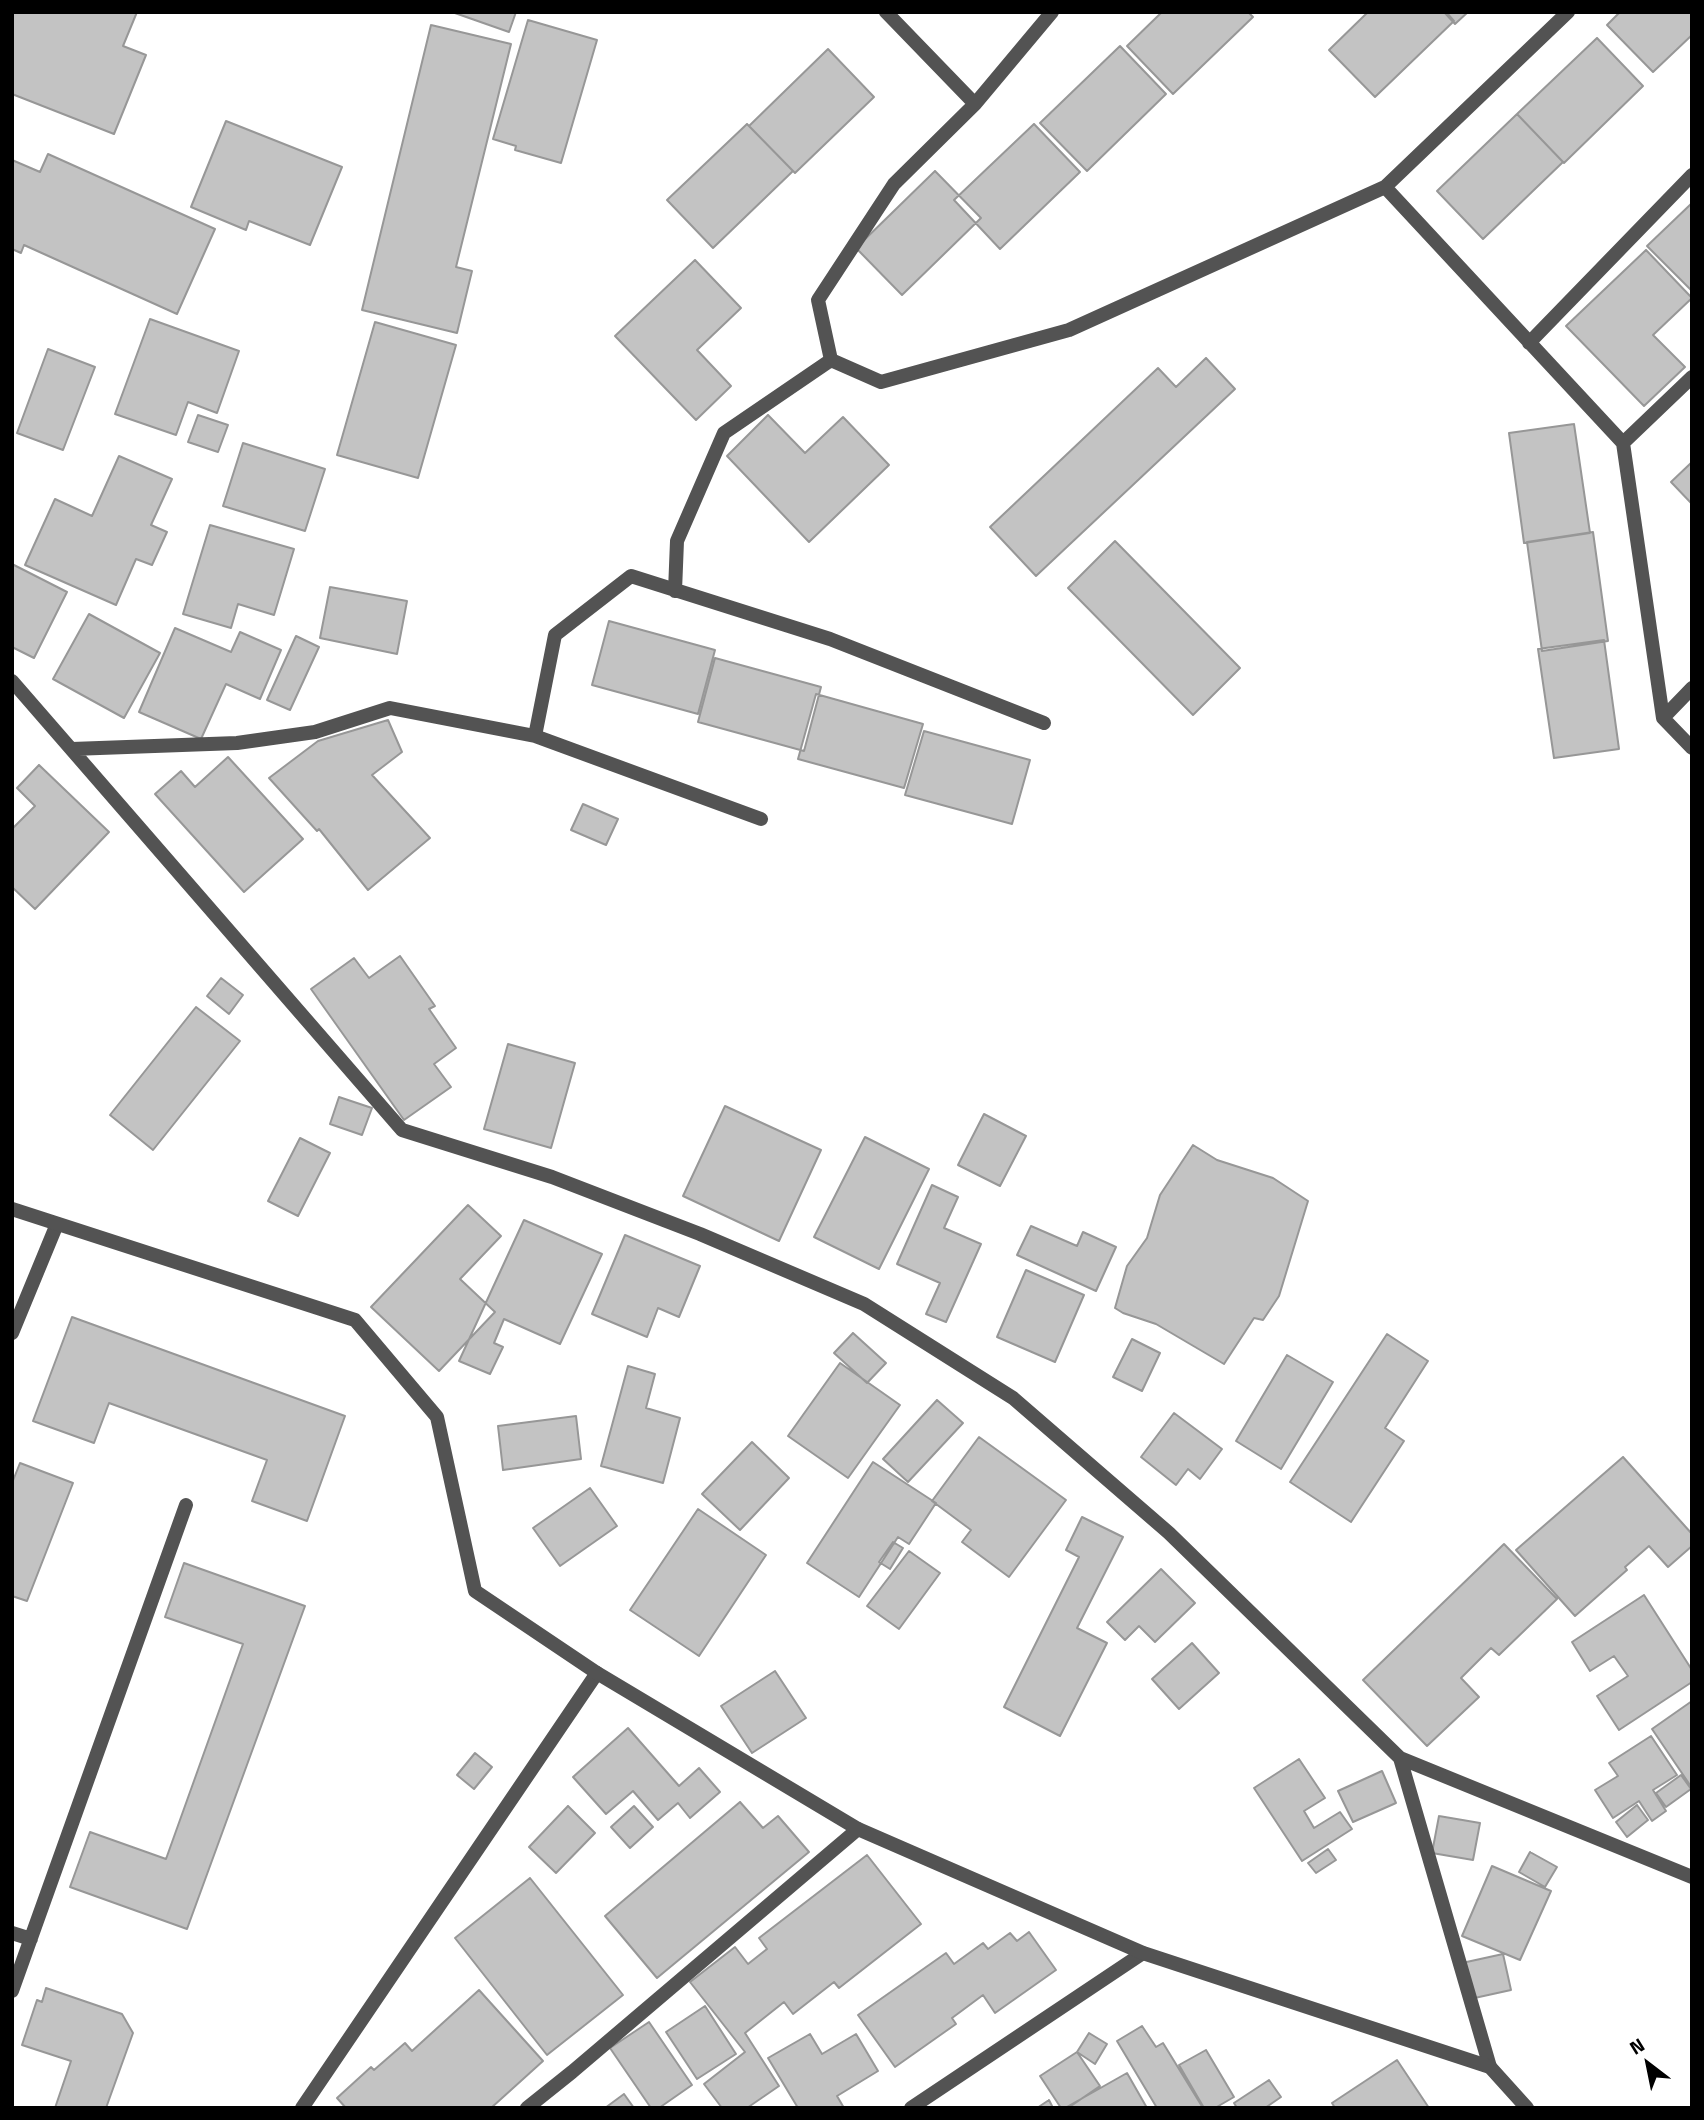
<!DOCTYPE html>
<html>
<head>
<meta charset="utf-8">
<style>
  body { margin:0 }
  #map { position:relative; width:1704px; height:2120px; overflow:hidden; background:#fff; font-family:"Titillium Web",sans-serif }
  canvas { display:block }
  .frame { position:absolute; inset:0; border:14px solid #000; pointer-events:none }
  .north { position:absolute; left:1613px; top:2029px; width:70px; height:70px; -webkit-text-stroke:5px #fff; paint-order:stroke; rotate:328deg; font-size:19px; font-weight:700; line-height:28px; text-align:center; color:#000 }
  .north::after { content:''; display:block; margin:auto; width:24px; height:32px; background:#000; clip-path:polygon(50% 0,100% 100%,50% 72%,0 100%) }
</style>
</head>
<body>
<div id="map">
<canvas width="1704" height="2120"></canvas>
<div class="frame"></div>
<div class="north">N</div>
</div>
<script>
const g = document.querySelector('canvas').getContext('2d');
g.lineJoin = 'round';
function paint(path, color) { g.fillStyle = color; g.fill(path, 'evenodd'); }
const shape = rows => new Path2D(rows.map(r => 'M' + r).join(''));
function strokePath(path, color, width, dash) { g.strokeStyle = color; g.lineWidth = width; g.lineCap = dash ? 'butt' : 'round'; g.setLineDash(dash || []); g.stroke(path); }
const building = shape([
  [12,12,137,12,123,46,146,55,114,134,12,94,12,12],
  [452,12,516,12,509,32,452,12],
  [1162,12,1248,12,1253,17,1173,94,1127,46,1162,12],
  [1368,12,1446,12,1454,21,1375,97,1329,50,1368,12],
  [1444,12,1468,12,1455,24,1444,12],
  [1620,12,1692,12,1692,35,1653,72,1607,25,1620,12],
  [528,20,597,40,561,163,515,150,516,146,493,139,528,20],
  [431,25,511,44,456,267,472,271,457,333,362,310,431,25],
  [1597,38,1643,86,1564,163,1517,114,1597,38],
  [1120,46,1166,94,1087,171,1040,123,1120,46],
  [828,49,874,97,795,173,749,126,828,49],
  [1517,114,1563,162,1483,239,1437,191,1517,114],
  [226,121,342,167,310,245,249,221,246,230,191,207,226,121],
  [747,124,793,171,713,248,667,200,747,124],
  [1034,124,1080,172,1000,249,954,200,1034,124],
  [48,154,215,229,177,314,24,245,21,253,12,249,12,160,40,172,48,154],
  [935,171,981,218,902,295,856,248,935,171],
  [1692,203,1692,291,1647,246,1692,203],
  [1646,250,1692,298,1653,335,1685,367,1644,406,1566,326,1646,250],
  [695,260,741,308,697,350,731,386,696,420,615,336,695,260],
  [150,319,239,351,217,413,188,402,176,435,115,414,150,319],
  [375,322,456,345,418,478,337,455,375,322],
  [48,349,95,367,63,450,17,433,48,349],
  [1206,358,1235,389,1036,576,990,527,1158,368,1176,387,1206,358],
  [198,415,228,425,218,452,188,442,198,415],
  [768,415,805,453,843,417,889,465,809,542,727,456,768,415],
  [1574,424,1590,533,1524,543,1509,433,1574,424],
  [243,443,325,469,305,531,223,506,243,443],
  [119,456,172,479,151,525,167,532,152,565,136,559,116,605,25,565,55,499,92,516,119,456],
  [1692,462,1692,504,1671,482,1692,462],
  [210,525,294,549,274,615,238,604,231,628,183,614,210,525],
  [1593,532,1608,641,1542,651,1527,542,1593,532],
  [1115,541,1240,668,1193,715,1068,588,1115,541],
  [12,564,67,592,34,658,12,647,12,564],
  [330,587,407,601,397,654,320,638,330,587],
  [89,614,160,653,124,718,53,679,89,614],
  [609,621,715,650,698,714,592,685,609,621],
  [175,628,231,652,240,632,281,650,260,699,226,684,201,739,139,712,175,628],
  [296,636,319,647,290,710,267,700,296,636],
  [1604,640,1619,749,1554,758,1538,649,1604,640],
  [715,658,821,687,804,751,698,722,715,658],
  [816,694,923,724,904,788,798,759,816,694],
  [388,720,402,752,372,775,430,838,368,890,319,829,317,831,269,778,318,741,388,720],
  [924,731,1030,760,1012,824,905,795,924,731],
  [228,757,303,839,244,892,155,794,181,771,195,787,228,757],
  [39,765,109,832,35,909,12,887,12,829,35,806,17,788,39,765],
  [583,804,618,819,606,845,571,830,583,804],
  [400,956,435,1006,429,1009,456,1048,434,1064,451,1087,404,1120,311,989,354,958,369,978,400,956],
  [221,978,243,995,229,1014,207,996,221,978],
  [196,1007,240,1041,153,1150,110,1115,196,1007],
  [508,1044,575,1063,551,1148,484,1129,508,1044],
  [339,1097,372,1108,362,1135,330,1124,339,1097],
  [725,1106,821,1150,779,1241,683,1196,725,1106],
  [984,1114,1026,1136,1000,1186,958,1165,984,1114],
  [865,1137,929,1169,879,1269,814,1237,865,1137],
  [300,1138,330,1153,298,1216,268,1201,300,1138],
  [1193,1145,1217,1160,1273,1178,1308,1201,1279,1296,1263,1320,1254,1318,1224,1364,1156,1324,1123,1313,1115,1308,1127,1266,1147,1238,1160,1195,1193,1145],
  [932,1185,958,1197,944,1228,981,1244,946,1322,926,1314,940,1283,897,1264,932,1185],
  [468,1205,501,1236,460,1279,495,1312,439,1371,371,1307,468,1205],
  [524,1220,602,1254,560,1344,504,1319,494,1343,503,1347,490,1374,459,1361,524,1220],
  [1031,1226,1077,1246,1083,1232,1116,1247,1096,1291,1017,1255,1031,1226],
  [625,1235,700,1266,679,1317,658,1308,647,1337,592,1314,625,1235],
  [1026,1270,1084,1295,1055,1362,997,1337,1026,1270],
  [72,1317,345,1416,307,1521,252,1501,267,1460,109,1403,94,1443,33,1421,72,1317],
  [853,1333,886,1363,867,1383,834,1353,853,1333],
  [1387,1334,1428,1361,1385,1428,1404,1441,1351,1522,1290,1482,1387,1334],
  [1132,1339,1160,1353,1142,1391,1113,1377,1132,1339],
  [1287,1355,1333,1382,1281,1469,1236,1441,1287,1355],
  [840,1363,900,1405,848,1478,788,1436,840,1363],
  [628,1366,655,1374,646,1408,680,1418,663,1483,601,1466,628,1366],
  [937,1400,963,1423,908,1482,883,1459,937,1400],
  [1174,1413,1222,1449,1200,1479,1188,1469,1176,1485,1141,1457,1174,1413],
  [576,1416,581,1459,503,1470,498,1426,576,1416],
  [979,1437,1066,1500,1009,1577,962,1542,971,1530,932,1501,979,1437],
  [752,1442,789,1478,740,1530,702,1494,752,1442],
  [1623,1457,1692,1534,1692,1546,1668,1567,1649,1546,1625,1567,1627,1570,1575,1616,1516,1550,1623,1457],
  [873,1462,936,1503,909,1544,898,1537,859,1597,807,1563,873,1462],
  [20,1463,73,1483,27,1601,12,1596,12,1483,20,1463],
  [590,1488,617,1526,560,1566,533,1528,590,1488],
  [698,1509,766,1555,699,1656,630,1610,698,1509],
  [1082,1517,1123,1537,1077,1628,1107,1643,1060,1736,1004,1707,1079,1557,1066,1550,1082,1517],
  [893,1542,903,1548,890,1569,879,1562,893,1542],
  [1504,1544,1557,1599,1499,1655,1491,1648,1461,1678,1479,1697,1427,1746,1363,1680,1504,1544],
  [909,1551,940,1573,899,1629,867,1606,909,1551],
  [184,1563,305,1606,187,1929,70,1887,90,1832,166,1859,243,1644,165,1617,184,1563],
  [1161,1569,1195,1603,1155,1642,1139,1626,1125,1640,1107,1622,1161,1569],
  [1644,1595,1692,1670,1692,1682,1619,1730,1597,1696,1628,1676,1614,1656,1590,1671,1572,1642,1644,1595],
  [1192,1643,1219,1673,1179,1709,1152,1679,1192,1643],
  [775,1671,806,1718,752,1753,721,1706,775,1671],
  [1692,1701,1692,1784,1690,1785,1652,1729,1692,1701],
  [628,1728,679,1786,699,1768,720,1792,690,1818,678,1803,658,1820,633,1791,606,1814,573,1777,628,1728],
  [1651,1736,1677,1775,1653,1790,1666,1811,1652,1821,1639,1801,1613,1818,1595,1790,1618,1776,1609,1763,1651,1736],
  [475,1753,492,1767,474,1789,457,1775,475,1753],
  [1299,1759,1325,1798,1304,1811,1314,1828,1340,1812,1352,1829,1302,1861,1254,1788,1299,1759],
  [1382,1771,1396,1803,1353,1822,1338,1791,1382,1771],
  [1681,1775,1691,1789,1666,1807,1656,1793,1681,1775],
  [740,1802,763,1828,778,1816,809,1852,657,1978,605,1916,740,1802],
  [1637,1805,1648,1820,1627,1837,1616,1822,1637,1805],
  [568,1806,595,1833,556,1873,529,1847,568,1806],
  [634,1806,653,1827,630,1848,611,1827,634,1806],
  [1439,1816,1480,1823,1473,1860,1432,1853,1439,1816],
  [1328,1849,1336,1860,1316,1873,1308,1863,1328,1849],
  [1530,1852,1557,1867,1545,1887,1519,1872,1530,1852],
  [867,1855,921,1924,839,1988,834,1982,793,2014,784,2002,745,2033,779,2086,747,2108,722,2108,704,2084,745,2052,690,1982,735,1947,748,1964,767,1949,759,1938,867,1855],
  [1492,1866,1551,1891,1520,1960,1462,1936,1492,1866],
  [530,1878,623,1995,547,2055,455,1938,530,1878],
  [1029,1932,1056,1970,995,2013,983,1995,952,2018,956,2024,895,2067,858,2015,946,1953,954,1964,983,1943,988,1949,1010,1933,1017,1941,1029,1932],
  [1503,1954,1511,1990,1470,1999,1462,1963,1503,1954],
  [46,1988,122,2014,133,2033,106,2108,55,2108,71,2061,22,2045,37,2000,42,2002,46,1988],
  [479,1990,543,2061,491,2108,346,2108,337,2098,371,2067,374,2070,405,2043,412,2051,479,1990],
  [705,2006,736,2054,697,2079,666,2032,705,2006],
  [649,2022,692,2085,659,2108,651,2108,610,2048,649,2022],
  [1142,2026,1156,2047,1163,2043,1203,2108,1157,2108,1117,2041,1142,2026],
  [1089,2033,1107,2044,1095,2064,1077,2052,1089,2033],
  [810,2034,822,2054,856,2034,878,2071,837,2096,844,2108,798,2108,768,2058,810,2034],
  [1206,2050,1234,2097,1215,2108,1204,2108,1179,2065,1206,2050],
  [1077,2052,1100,2086,1068,2108,1061,2108,1040,2076,1077,2052],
  [1397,2060,1429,2108,1335,2108,1332,2103,1397,2060],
  [1127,2073,1147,2108,1065,2108,1127,2073],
  [1269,2080,1281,2097,1265,2108,1237,2108,1234,2103,1269,2080],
  [624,2094,634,2108,605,2108,624,2094],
  [1049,2100,1053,2108,1037,2108,1049,2100]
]);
paint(building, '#c3c3c3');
strokePath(building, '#979797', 2);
strokePath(shape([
  [886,12,975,104],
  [1052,12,975,104,894,184,818,300,831,360,881,382,1069,330,1385,187,1568,12],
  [1385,187,1623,443,1663,718,1692,748],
  [1529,343,1692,175],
  [1623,443,1692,377],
  [675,591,677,541,724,433,831,360],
  [12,681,402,1130,552,1177,700,1234,864,1304,1013,1398,1169,1533,1400,1758,1692,1877],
  [1663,718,1692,688],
  [72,749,237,743,315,732,390,708,535,736],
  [761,819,535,736,555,635,631,576,830,639,1044,723],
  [12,1333,57,1224],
  [1400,1758,1490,2067],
  [12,1933,31,1939],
  [12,1991,186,1505],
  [302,2108,597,1673],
  [527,2108,572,2072,858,1829],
  [911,2108,1143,1953]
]), '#535353', 14);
strokePath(shape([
  [12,1209,355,1320,437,1417,475,1591,597,1673,858,1829,1143,1953,1490,2067,1527,2108]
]), '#535353', 14);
</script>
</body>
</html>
